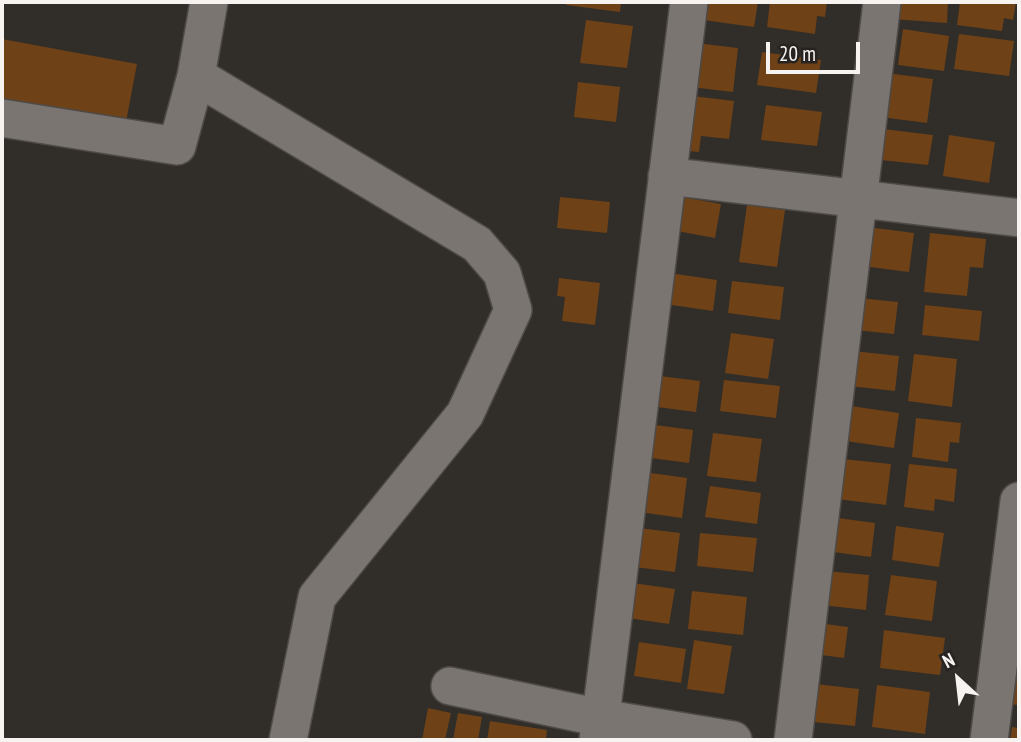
<!DOCTYPE html>
<html>
<head>
<meta charset="utf-8">
<style>
  body { margin:0 }
  #map { position:relative; width:1021px; height:742px; overflow:hidden; background:#312d29; font-family:"PT Sans Narrow",sans-serif }
  canvas { display:block }
  .frame { position:absolute; inset:0; border:4px solid #f6f3f1; pointer-events:none }
  .north { position:absolute; left:923px; top:644px; width:70px; height:70px; -webkit-text-stroke:5px #272320; paint-order:stroke; rotate:333deg; font-size:19px; font-weight:700; line-height:28px; text-align:center; color:#f6f3f1 }
  .north::after { content:''; display:block; margin:auto; width:24px; height:32px; background:#f6f3f1; clip-path:polygon(50% 0,100% 100%,50% 72%,0 100%) }
  .scale { position:absolute; left:766px; top:42px; width:94px; height:32px; box-sizing:border-box; border:4px solid #f6f3f1; border-top:0; padding-left:9px; font-size:21px; line-height:24px; white-space:nowrap; color:#f6f3f1; -webkit-text-stroke:5px #272320; paint-order:stroke }
</style>
</head>
<body>
<div id="map">
<canvas width="1021" height="742"></canvas>
<div class="frame"></div>
<div class="north">N</div>
<div class="scale">20 m</div>
</div>
<script>
const g = document.querySelector('canvas').getContext('2d');
g.lineJoin = 'round';
function paint(path, color) { g.fillStyle = color; g.fill(path, 'evenodd'); }
const shape = rows => new Path2D(rows.map(r => 'M' + r).join(''));
function strokePath(path, color, width, dash) { g.strokeStyle = color; g.lineWidth = width; g.lineCap = dash ? 'butt' : 'round'; g.setLineDash(dash || []); g.stroke(path); }
paint(shape([
  [567,2,621,2,620,12,566,5],
  [699,2,758,2,754,27,696,19],
  [770,2,827,2,825,17,817,16,815,34,767,27],
  [893,2,948,2,947,23,892,19],
  [960,2,1016,2,1013,20,1004,18,1002,31,957,25],
  [586,20,633,26,627,68,580,63],
  [903,29,949,36,944,71,898,65],
  [959,34,1014,41,1009,76,954,69],
  [2,39,137,64,126,122,2,100],
  [687,42,738,48,733,92,682,86],
  [762,52,821,60,816,93,757,85],
  [871,71,933,79,927,123,865,115],
  [578,82,620,87,616,122,574,117],
  [684,95,734,101,729,139,701,136,699,152,678,150],
  [766,105,822,112,817,146,761,140],
  [875,128,933,135,928,165,871,159],
  [949,135,995,142,989,183,943,176],
  [666,194,721,204,715,238,660,228],
  [560,197,610,202,607,233,557,228],
  [747,205,785,210,777,267,739,262],
  [860,226,914,233,909,272,854,265],
  [930,233,986,239,983,268,970,267,967,296,924,292],
  [663,272,717,280,713,311,658,303],
  [559,278,600,283,595,325,562,321,565,297,557,296],
  [732,281,784,287,780,320,728,313],
  [849,297,898,302,894,334,845,329],
  [925,305,982,311,979,341,922,335],
  [731,333,774,339,768,379,725,373],
  [844,350,899,356,895,391,840,385],
  [914,354,957,359,952,407,908,401],
  [644,374,700,381,696,412,641,405],
  [724,380,780,386,776,418,720,411],
  [837,404,899,413,894,448,832,439],
  [916,418,961,423,959,443,950,442,948,462,912,457],
  [640,423,693,430,689,463,636,456],
  [713,433,762,439,756,482,707,476],
  [843,459,891,464,886,505,828,498],
  [909,464,957,469,954,502,935,499,934,511,904,507],
  [629,470,687,478,682,518,632,511],
  [710,486,761,493,757,524,705,517],
  [823,516,875,523,871,557,818,550],
  [896,526,944,533,939,567,892,560],
  [631,527,680,533,675,572,626,566],
  [700,533,757,538,753,572,697,566],
  [815,570,869,575,866,610,812,604],
  [891,575,937,581,932,621,885,615],
  [626,582,675,589,669,624,621,617],
  [692,591,747,597,743,635,688,629],
  [803,621,848,627,844,658,799,652],
  [884,630,945,638,940,675,880,668],
  [694,640,732,646,724,694,687,689],
  [639,642,686,649,681,683,634,676],
  [1012,670,1019,671,1019,705,1008,704],
  [798,682,859,689,855,726,793,720],
  [877,685,930,692,925,734,872,727],
  [428,708,451,713,445,740,422,740],
  [458,713,482,717,478,740,453,740],
  [490,721,547,730,546,740,487,740],
  [1012,727,1019,728,1019,740,1010,740]
]), '#6e4116');
const minor = shape([
  [196,76,477,244,502,273,513,310,465,414,317,597,288,740],
  [2,118,177,146,196,76,209,2],
  [667,176,1019,218],
  [450,686,601,718,733,740],
  [598,740,689,2],
  [793,740,882,2],
  [989,740,1019,501]
]);
strokePath(minor, '#4e4a48', 40);
strokePath(minor, '#7a7571', 37);
</script>
</body>
</html>
